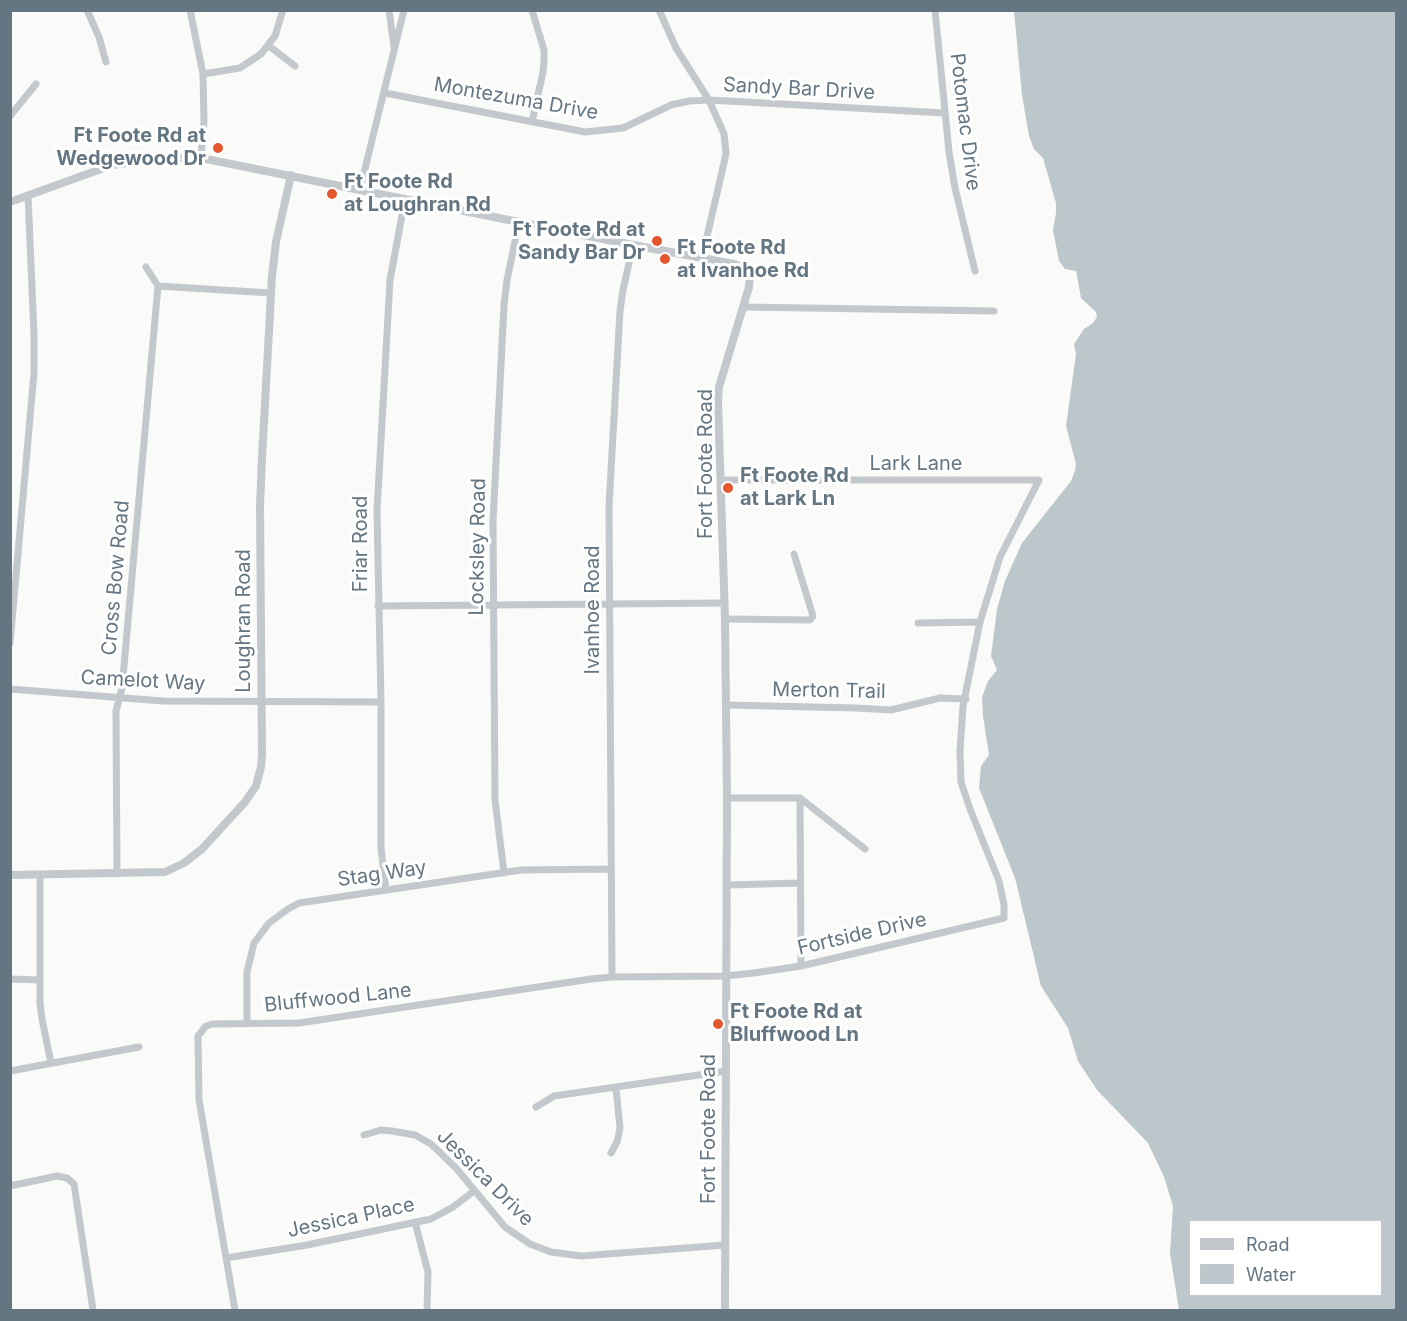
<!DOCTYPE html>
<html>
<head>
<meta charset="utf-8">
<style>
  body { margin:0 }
  #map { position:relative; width:1407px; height:1321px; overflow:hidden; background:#fafaf8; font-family:Inter,sans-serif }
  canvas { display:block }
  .frame { position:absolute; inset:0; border:12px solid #657683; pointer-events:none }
  .legend { position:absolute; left:1188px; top:1219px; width:195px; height:78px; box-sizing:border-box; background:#fff; border:2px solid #c1c8cd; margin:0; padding:8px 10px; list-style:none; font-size:18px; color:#657683 }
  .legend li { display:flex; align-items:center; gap:12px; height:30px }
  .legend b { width:30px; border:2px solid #c1c8cd }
</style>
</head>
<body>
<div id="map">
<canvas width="1407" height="1321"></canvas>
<div class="frame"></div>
<ul class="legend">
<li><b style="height:8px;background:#c3c8cc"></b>Road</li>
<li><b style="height:16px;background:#bbc7cb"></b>Water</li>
</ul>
</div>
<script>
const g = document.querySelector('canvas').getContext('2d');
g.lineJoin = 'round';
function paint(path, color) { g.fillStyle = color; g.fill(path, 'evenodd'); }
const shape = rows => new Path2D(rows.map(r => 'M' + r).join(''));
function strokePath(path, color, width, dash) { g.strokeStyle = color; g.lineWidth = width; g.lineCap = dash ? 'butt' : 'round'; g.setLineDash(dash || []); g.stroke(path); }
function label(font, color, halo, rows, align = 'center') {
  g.font = font + ' Inter,sans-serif'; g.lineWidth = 6; g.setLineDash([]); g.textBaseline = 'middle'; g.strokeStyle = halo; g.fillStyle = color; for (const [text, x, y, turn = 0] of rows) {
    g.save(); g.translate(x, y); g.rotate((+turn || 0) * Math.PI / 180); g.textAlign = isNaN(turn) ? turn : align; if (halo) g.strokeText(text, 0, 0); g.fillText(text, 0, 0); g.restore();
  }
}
paint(shape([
  [1014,11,1396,11,1396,1310,1179,1310,1170,1253,1173,1206,1164,1177,1148,1143,1097,1090,1078,1061,1068,1028,1041,986,1015,878,979,788,981,766,989,755,983,716,982,697,988,681,997,670,991,656,997,609,1005,581,1022,543,1071,481,1075,471,1076,464,1066,426,1076,354,1074,344,1084,329,1093,323,1097,317,1096,312,1081,298,1076,271,1065,269,1059,261,1053,230,1056,213,1056,203,1043,158,1034,149,1029,136,1022,95],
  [1190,1220,1382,1220,1382,1296,1190,1296]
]), '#bbc7cb');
strokePath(shape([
  [87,10,99,37,106,62],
  [190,10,203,74,204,121,201,158],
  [389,10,394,47],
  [659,10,676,48,709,100,724,134,726,153,724,163,702,258],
  [935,10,949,152,955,188,975,271],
  [269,46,295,66],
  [203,74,240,68,261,54,275,36,283,10],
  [385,93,585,132,623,128,671,105,689,101,709,100,944,113],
  [10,116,36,84],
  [532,122,543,72,544,60,544,50,532,10],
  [360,189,404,10],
  [146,267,158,286],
  [158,286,271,293],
  [744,307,994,311],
  [378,606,724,603],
  [725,619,810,620,813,616,794,554],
  [918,623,980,622],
  [10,643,34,373,34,335,28,195],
  [10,689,163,701,381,702],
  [726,705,856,708,891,710,940,698,966,699],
  [727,798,800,798],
  [800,798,801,966],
  [800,798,865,849],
  [504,873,495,800,493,522,504,305,507,280,519,222],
  [117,874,116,711,122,688,158,286],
  [40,875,40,1003,42,1019,51,1063],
  [727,885,800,883],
  [386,890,381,848,381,702,377,511,390,280,405,199],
  [612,977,609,506,620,311,623,290,633,245],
  [10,979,40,980],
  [247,1023,247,972,254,943,269,923,288,909,299,903,521,870,611,869],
  [10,1071,139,1047],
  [536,1107,554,1096,726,1071],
  [364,1135,381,1130,392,1131,415,1135,431,1144,456,1168,505,1227,530,1244,551,1252,581,1256,725,1245],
  [611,1153,617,1142,620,1128,616,1088],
  [10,1186,57,1176,67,1178,74,1184,93,1310],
  [415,1222,428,1272,427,1310],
  [226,1258,307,1245,431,1219,453,1207,474,1191],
  [235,1310,199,1100,198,1036,206,1026,212,1024,299,1023,591,979,612,977,726,976,754,973,801,966,1004,918,1004,905,999,881,970,809,961,782,960,751,963,706,980,622,1000,557,1039,480,721,480]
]), '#c3c8cc', 7);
strokePath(shape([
  [10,202,112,165,164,158,201,158,633,245,734,264,747,269,750,274,749,287,719,387,718,401,725,619,727,798,725,1310],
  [10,875,165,872,184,863,202,849,245,802,256,786,261,767,262,755,260,505,262,458,272,276,276,242,291,175]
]), '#c3c8cc', 8);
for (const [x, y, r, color] of [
  [218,148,6,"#e4572e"],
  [332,194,6,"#e4572e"],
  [657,241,6,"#e4572e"],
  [665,259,6,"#e4572e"],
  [728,488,6,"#e4572e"],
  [718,1024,6,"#e4572e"]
]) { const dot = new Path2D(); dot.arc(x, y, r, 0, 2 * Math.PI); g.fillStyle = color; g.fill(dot); strokePath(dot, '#fff', 2); }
label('20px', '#657683', '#fff', [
  ["Sandy Bar Drive",799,89,3],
  ["Montezuma Drive",516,99,10],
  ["Potomac Drive",965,122,83],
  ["Fort Foote Road",706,464,-90],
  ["Lark Lane",916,464],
  ["Friar Road",361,544,-90],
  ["Locksley Road",478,547,-89],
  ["Cross Bow Road",116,578,-85],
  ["Ivanhoe Road",593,610,-90],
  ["Loughran Road",244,621,-90],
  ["Camelot Way",143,681,3],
  ["Merton Trail",829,691,1],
  ["Stag Way",382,874,-8],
  ["Fortside Drive",862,934,-13],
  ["Bluffwood Lane",338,998,-6],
  ["Fort Foote Road",709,1129,-90],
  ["Jessica Drive",485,1178,45],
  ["Jessica Place",351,1218,-12]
]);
label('bold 20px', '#657683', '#fff', [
  ["Ft Foote Rd at",206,136,"right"],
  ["Wedgewood Dr",206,159,"right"],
  ["Ft Foote Rd",344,182],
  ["at Loughran Rd",344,205],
  ["Ft Foote Rd at",645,230,"right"],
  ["Sandy Bar Dr",645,253,"right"],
  ["Ft Foote Rd",677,248],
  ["at Ivanhoe Rd",677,271],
  ["Ft Foote Rd",740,476],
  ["at Lark Ln",740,499],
  ["Ft Foote Rd at",730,1012],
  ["Bluffwood Ln",730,1035]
], 'left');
</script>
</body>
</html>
